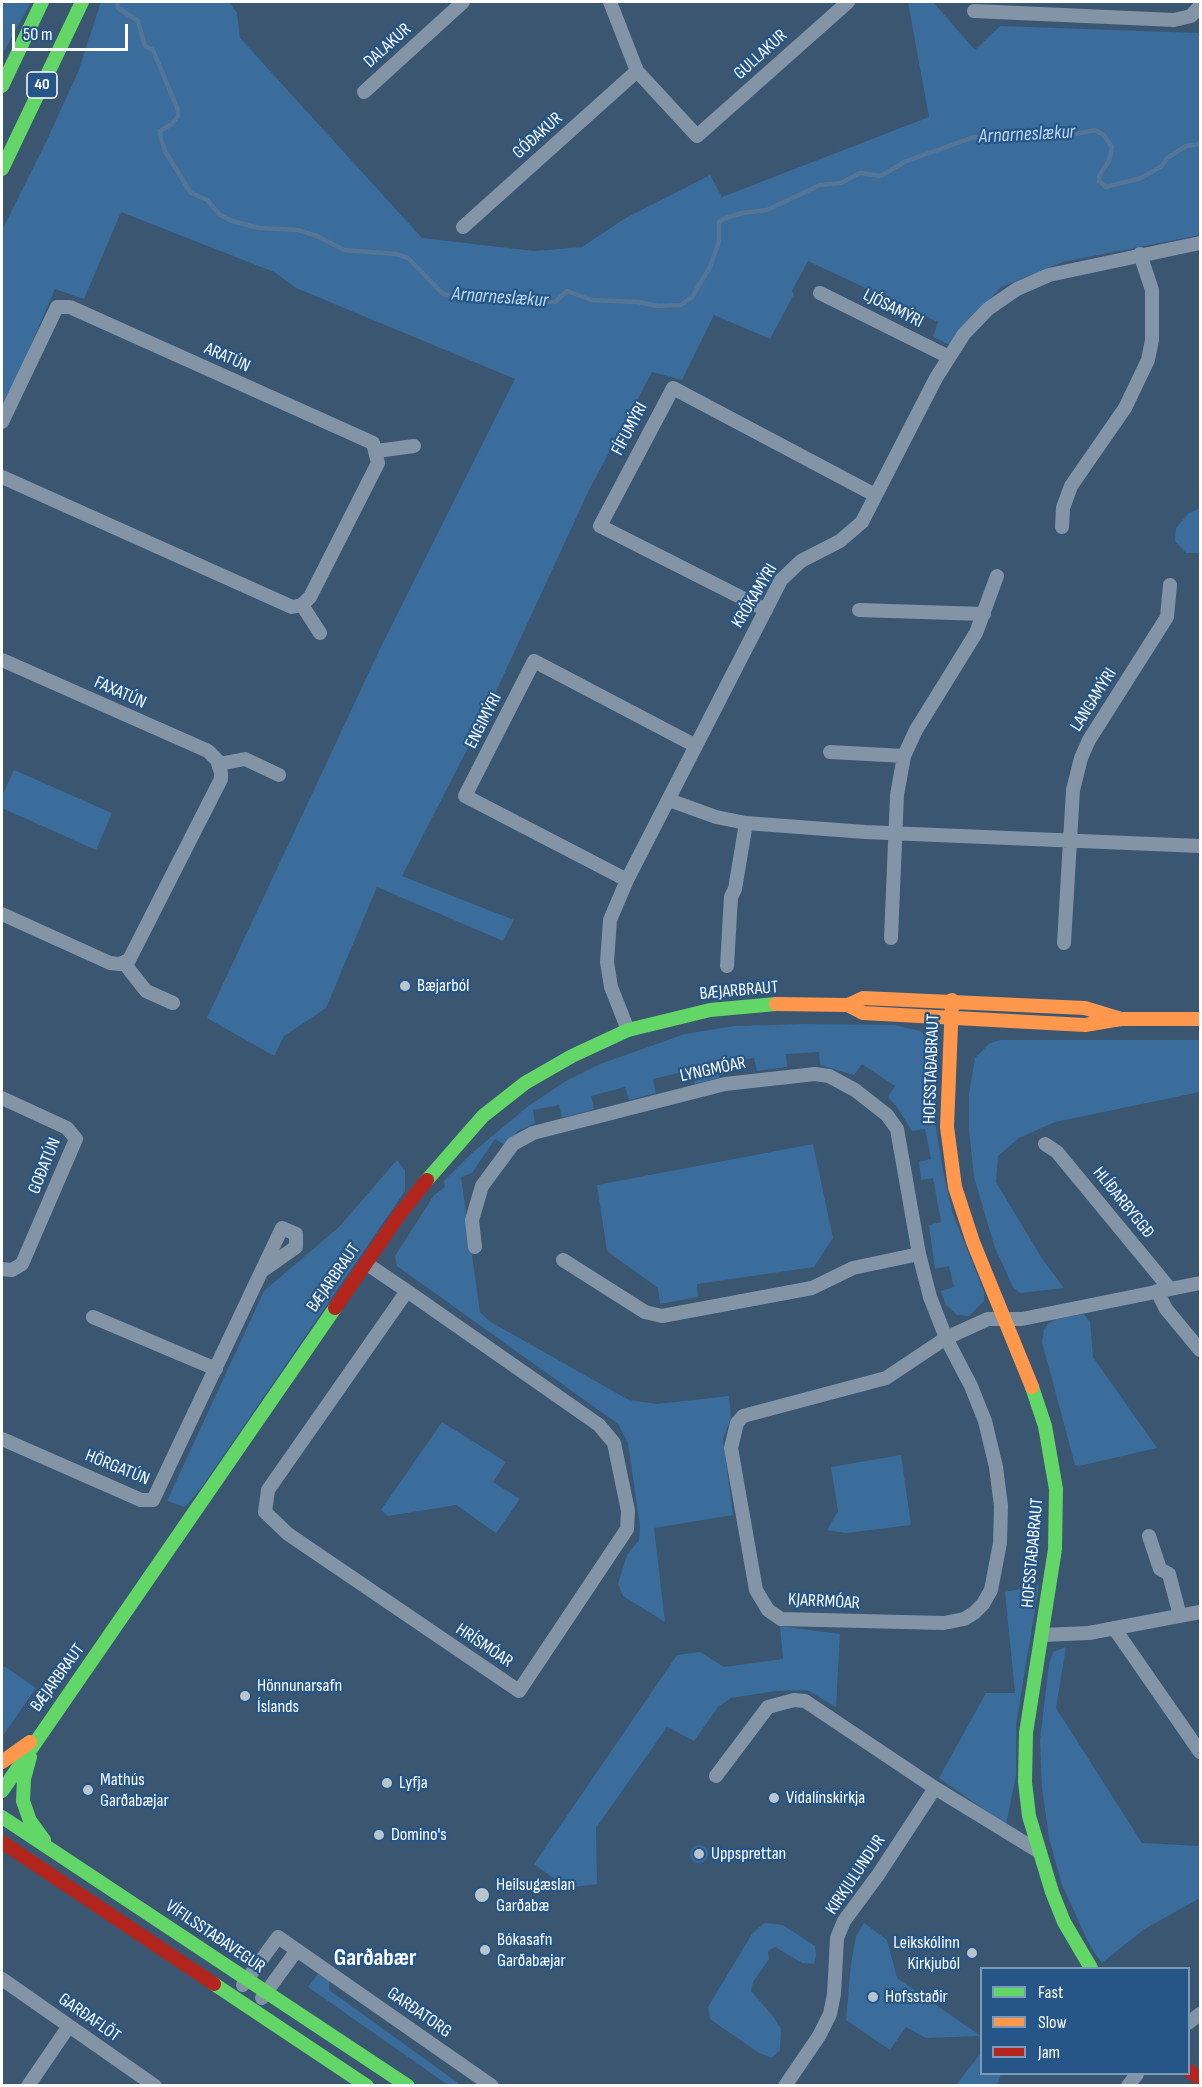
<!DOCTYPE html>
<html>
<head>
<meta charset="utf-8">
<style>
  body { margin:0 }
  #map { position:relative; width:1202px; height:2087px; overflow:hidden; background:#3b5671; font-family:"Sofia Sans Condensed",sans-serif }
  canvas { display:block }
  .frame { position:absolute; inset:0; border:3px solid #fff; pointer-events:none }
  .legend { position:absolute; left:980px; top:1967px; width:210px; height:108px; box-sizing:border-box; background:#255687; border:2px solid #7c9ab7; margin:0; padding:8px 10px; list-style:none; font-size:18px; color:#fff }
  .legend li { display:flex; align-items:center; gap:12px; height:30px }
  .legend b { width:30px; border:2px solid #7c9ab7 }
  .scale { position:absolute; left:12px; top:24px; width:116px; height:27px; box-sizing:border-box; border:3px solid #fff; border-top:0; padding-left:8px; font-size:18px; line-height:21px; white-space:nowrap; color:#fff; -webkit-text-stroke:4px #255687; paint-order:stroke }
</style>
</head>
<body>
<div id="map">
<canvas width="1202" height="2087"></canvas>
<div class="frame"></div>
<ul class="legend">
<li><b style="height:8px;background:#63d668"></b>Fast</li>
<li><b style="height:8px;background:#ff974d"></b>Slow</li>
<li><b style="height:8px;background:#b3261e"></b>Jam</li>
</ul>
<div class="scale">50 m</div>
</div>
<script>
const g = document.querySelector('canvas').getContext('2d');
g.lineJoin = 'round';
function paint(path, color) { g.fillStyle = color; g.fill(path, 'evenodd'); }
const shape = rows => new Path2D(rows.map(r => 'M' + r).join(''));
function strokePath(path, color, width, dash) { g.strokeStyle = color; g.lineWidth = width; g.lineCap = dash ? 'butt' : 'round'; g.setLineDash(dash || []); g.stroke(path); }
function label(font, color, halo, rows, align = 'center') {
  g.font = font + ' "Sofia Sans Condensed",sans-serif'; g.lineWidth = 4.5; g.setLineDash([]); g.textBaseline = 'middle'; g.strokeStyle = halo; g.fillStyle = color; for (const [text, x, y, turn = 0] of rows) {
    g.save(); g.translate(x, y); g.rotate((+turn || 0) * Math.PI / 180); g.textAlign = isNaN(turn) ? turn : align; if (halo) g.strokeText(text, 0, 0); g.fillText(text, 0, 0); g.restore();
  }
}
paint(shape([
  [2,2,31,2,2,55],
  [101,2,229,2,237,13,240,38,422,238,534,251,582,247,624,219,710,175,722,197,929,117,908,2,933,2,975,50,1000,26,1200,33,1200,235,1063,262,1001,287,950,345,933,337,938,322,808,261,792,291,794,294,770,339,714,315,682,380,652,372,589,490,486,713,402,876,514,920,503,941,377,887,326,1008,284,1036,274,1056,207,1018,379,651,515,379,296,288,274,272,121,212,84,299,55,289,2,412,2,230,47,140,78,72],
  [1200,508,1200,553,1186,553,1175,541,1176,528,1189,513],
  [14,770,112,813,96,850,2,808,2,792,4,792],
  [802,1024,895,1025,920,1031,934,1044,936,1128,944,1176,953,1214,984,1292,984,1301,969,1316,957,1315,946,1305,941,1291,954,1287,949,1266,935,1269,929,1225,941,1222,933,1178,921,1180,919,1162,931,1159,925,1129,912,1131,897,1107,888,1097,895,1086,862,1064,854,1075,820,1065,819,1052,786,1054,787,1067,757,1071,754,1058,717,1064,719,1078,695,1084,691,1070,653,1079,656,1093,629,1100,625,1087,591,1096,594,1109,562,1118,559,1105,533,1110,535,1123,518,1131,505,1145,495,1139,472,1173,461,1177,480,1312,489,1321,629,1400,657,1404,729,1396,731,1418,723,1439,733,1515,654,1528,665,1622,623,1596,618,1584,627,1555,639,1540,640,1527,628,1443,618,1424,397,1266,395,1256,434,1195,445,1187,444,1181,472,1153,527,1107,566,1081,600,1064,685,1034,735,1026],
  [1001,1040,1200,1040,1200,1092,1055,1122,1019,1138,998,1156,996,1182,1043,1260,1064,1288,1020,1293,1013,1287,995,1248,974,1177,969,1130,969,1094,975,1058,990,1043],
  [813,1144,833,1238,814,1267,697,1284,698,1297,660,1304,658,1288,607,1251,597,1185],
  [397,1160,405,1171,405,1191,201,1488,185,1507,167,1501,264,1291,339,1227],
  [1084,1314,1090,1322,1093,1357,1157,1448,1079,1466,1075,1465,1042,1342,1044,1330,1048,1324,1057,1319],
  [442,1422,506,1462,493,1482,520,1499,496,1533,456,1505,388,1516,381,1510],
  [901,1455,911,1525,846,1533,827,1530,838,1511,831,1467],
  [1039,1585,1016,1725,1016,1775,1006,1825,939,1778,986,1693,1015,1693,1005,1592],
  [780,1626,840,1634,836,1707,807,1690,776,1691,731,1698,718,1707,694,1741,667,1727,596,1828,597,1884,567,1888,534,1864,677,1655,700,1652,724,1667,783,1659],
  [1066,1647,1056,1708,1142,1843,1200,1846,1200,1898,1143,1930,1102,1963,1090,1946,1062,1885,1049,1838,1042,1788,1040,1740,1049,1664,1053,1652],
  [4,1666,36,1688,2,1737,2,1670],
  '690 1854a9 9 0 1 1 18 0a9 9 0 1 1-18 0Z',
  [764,1923,783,1925,815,1946,816,1955,814,1964,802,1963,775,1947,768,1951,769,1959,753,1982,751,1991,773,2016,781,2029,780,2050,772,2058,759,2053,710,2019,708,2007,752,1934],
  [864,1923,887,1940,897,1978,981,2036,926,2038,906,2027,890,2050,846,2020,851,1964,856,1936],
  [320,1971,329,1976,329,1990,461,2085,448,2085,308,1987],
  [981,2053,982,2074,1001,2074,997,2085,956,2085]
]), '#3a6c9c');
strokePath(shape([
  [117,2,118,8,138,21,145,46,153,50,178,110,178,116,172,124,160,131,161,139,166,153,191,193,207,200,220,215,232,221,259,228,298,230,317,236,344,250,396,254,408,258,443,294,472,300,501,302,522,295,534,302,555,302,567,291,591,300,638,302,658,306,681,305,692,297,710,267,719,241,719,222,723,219,742,213,767,210,820,185,841,183,860,173,881,176,904,162,974,137,1022,139,1040,132,1065,136,1095,130,1104,135,1112,147,1109,161,1099,176,1099,181,1106,187,1141,178,1162,166,1167,158,1186,146,1200,144]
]), '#547596', 4.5);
strokePath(shape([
  [610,2,637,71,697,136,848,2],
  [974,11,1174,20,1191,16,1200,6],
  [364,92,463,2],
  [463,227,637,71],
  [820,293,949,357],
  [2,422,57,307,70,307,373,443,378,463,310,597,302,605,292,607,2,477],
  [377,451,414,446],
  [1062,527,1063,508,1071,486,1125,408,1148,360,1152,340,1152,290,1140,254],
  [302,605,320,633],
  [766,610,600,526,673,388,875,495],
  [859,610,984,614],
  [2,660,208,751,217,760,221,773,221,779,129,960,120,964,110,963,2,914],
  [830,752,904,756],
  [219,764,245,759,279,775],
  [669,800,716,817,746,823,865,832,1200,846],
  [627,880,465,796,534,661,696,746],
  [891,938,897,795,904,756,916,730,976,633,997,576],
  [1064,943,1073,790,1081,758,1089,740,1167,617,1170,585],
  [124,963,146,991,173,1003],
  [727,966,731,897,735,889,746,823],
  [628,1030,611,987,607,962,610,920,627,880,781,580,801,561,840,541,862,522,936,378,964,334,988,309,1017,289,1049,275,1200,243],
  [2,1098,67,1128,76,1139,22,1264,12,1270,2,1269],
  [1045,1144,1057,1152,1170,1289],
  [475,1247,472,1220,482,1186,513,1144,533,1133,725,1084,815,1074,829,1076,855,1090,887,1115,897,1129,919,1254,853,1268,812,1288,662,1316,645,1312,563,1260],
  [919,1254,930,1297,946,1338,971,1386,985,1421,996,1467,1001,1506,1000,1543,991,1590,983,1604,974,1613,964,1619,944,1623,781,1619,768,1610,756,1590,731,1448,737,1423,743,1416,886,1378,946,1338,988,1319,1022,1319,1200,1283],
  [367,1264,407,1291,599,1425,614,1443,628,1511,627,1529,519,1691,288,1534,265,1512,268,1490,407,1291],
  [1157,1291,1166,1309,1200,1350],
  [93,1317,216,1369],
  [2,1439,141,1500,153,1500,282,1228,296,1234,296,1247,262,1271],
  [1149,1536,1160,1569,1169,1574,1180,1616],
  [1114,1628,1200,1752],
  [1042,1635,1089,1633,1200,1612],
  [716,1776,768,1707,794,1700,805,1701,935,1788,1038,1851],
  [2,1979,155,2086],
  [243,1985,278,1937,492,2086],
  [262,1998,297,1950],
  [1188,2023,1200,2014],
  [28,2086,69,2026],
  [785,2086,819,2036,830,2014,834,1994,837,1938,844,1921,878,1875,935,1788],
  [1128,2086,1137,2074]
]), '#8294a6', 14);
strokePath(shape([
  [2,86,42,2],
  [2,169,82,2],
  [427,1180,483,1116,525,1083,572,1056,628,1030,710,1010,776,1004],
  [1032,1387,1045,1426,1056,1489,1055,1549,1026,1733,1025,1782,1029,1816,1052,1892,1064,1922,1091,1968],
  [30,1757,24,1779,23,1801,30,1821,44,1840],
  [2,1791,335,1308],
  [2,1817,408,2086],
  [214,1984,367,2086]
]), '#63d668', 14);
strokePath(shape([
  [952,1000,947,1127,955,1187,973,1242,1032,1387],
  [776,1004,848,1005,863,998,1085,1008,1121,1019],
  [848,1005,863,1013,1085,1025,1121,1019,1200,1019],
  [2,1762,30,1742]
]), '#ff974d', 14);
strokePath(shape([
  [335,1308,399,1215,427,1180],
  [2,1842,214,1984],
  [1188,2070,1200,2079]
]), '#b3261e', 14);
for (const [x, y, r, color] of [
  [405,986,6,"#bac4cd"],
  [245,1696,6,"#bac4cd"],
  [387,1783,6,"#bac4cd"],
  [88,1790,6,"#bac4cd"],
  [774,1798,6,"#bac4cd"],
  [379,1835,6,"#bac4cd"],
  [699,1854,6,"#bac4cd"],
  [482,1895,8,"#bac4cd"],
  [485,1950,6,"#bac4cd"],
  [972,1953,6,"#bac4cd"],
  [873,1997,6,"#bac4cd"]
]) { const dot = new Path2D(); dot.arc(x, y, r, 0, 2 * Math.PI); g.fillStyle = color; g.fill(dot); strokePath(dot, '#255687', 2); }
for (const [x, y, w] of [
  [42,85,30]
]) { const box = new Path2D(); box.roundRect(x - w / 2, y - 13, w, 26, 4.5); g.fillStyle = '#255687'; g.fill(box); strokePath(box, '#fff', 1.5); }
label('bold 16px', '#fff', null, [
  ["40",42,85]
]);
label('18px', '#fff', '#255687', [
  ["DALAKUR",388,46,-42],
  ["GULLAKUR",761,55,-42],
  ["GÓÐAKUR",538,136,-42],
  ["LJÓSAMÝRI",893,309,27],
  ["ARATÚN",227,358,24],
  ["FÍFUMÝRI",630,429,-62],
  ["KRÓKAMÝRI",755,596,-59],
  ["FAXATÚN",120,693,24],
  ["LANGAMÝRI",1094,700,-58],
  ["ENGIMÝRI",484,721,-63],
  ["BÆJARBRAUT",739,991,-5],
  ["HOFSSTAÐABRAUT",932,1069,-88],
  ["LYNGMÓAR",713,1070,-12],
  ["GOÐATÚN",45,1166,-68],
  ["HLÍÐARBYGGÐ",1123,1203,51],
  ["BÆJARBRAUT",334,1278,-55],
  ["HÖRGATÚN",117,1468,22],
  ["HOFSSTAÐABRAUT",1033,1553,-85],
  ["KJARRMÓAR",824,1602,3],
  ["HRÍSMÓAR",484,1646,34],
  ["BÆJARBRAUT",58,1678,-54],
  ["KIRKJULUNDUR",856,1875,-56],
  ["VÍFILSSTAÐAVEGUR",215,1937,34],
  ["GARÐATORG",419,2013,35],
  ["GARÐAFLÖT",89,2018,35]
]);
label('18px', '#fff', '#255687', [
  ["Bæjarból",417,986],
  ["Hönnunarsafn",257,1686],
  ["Íslands",257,1707],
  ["Mathús",100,1780],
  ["Garðabæjar",100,1801],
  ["Lyfja",399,1783],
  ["Vídalínskirkja",786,1798],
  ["Domino's",391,1835],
  ["Uppsprettan",711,1854],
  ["Heilsugæslan",496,1885],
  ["Garðabæ",496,1906],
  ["Bókasafn",497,1940],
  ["Garðabæjar",497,1961],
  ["Leikskólinn",960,1943,"right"],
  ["Kirkjuból",960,1964,"right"],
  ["Hofsstaðir",885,1997]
], 'left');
label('italic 20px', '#bcd7f0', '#255687', [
  ["Arnarneslækur",1027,135,-3],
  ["Arnarneslækur",500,298,4]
]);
label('bold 24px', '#fff', '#255687', [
  ["Garðabær",375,1959]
]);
</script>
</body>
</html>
